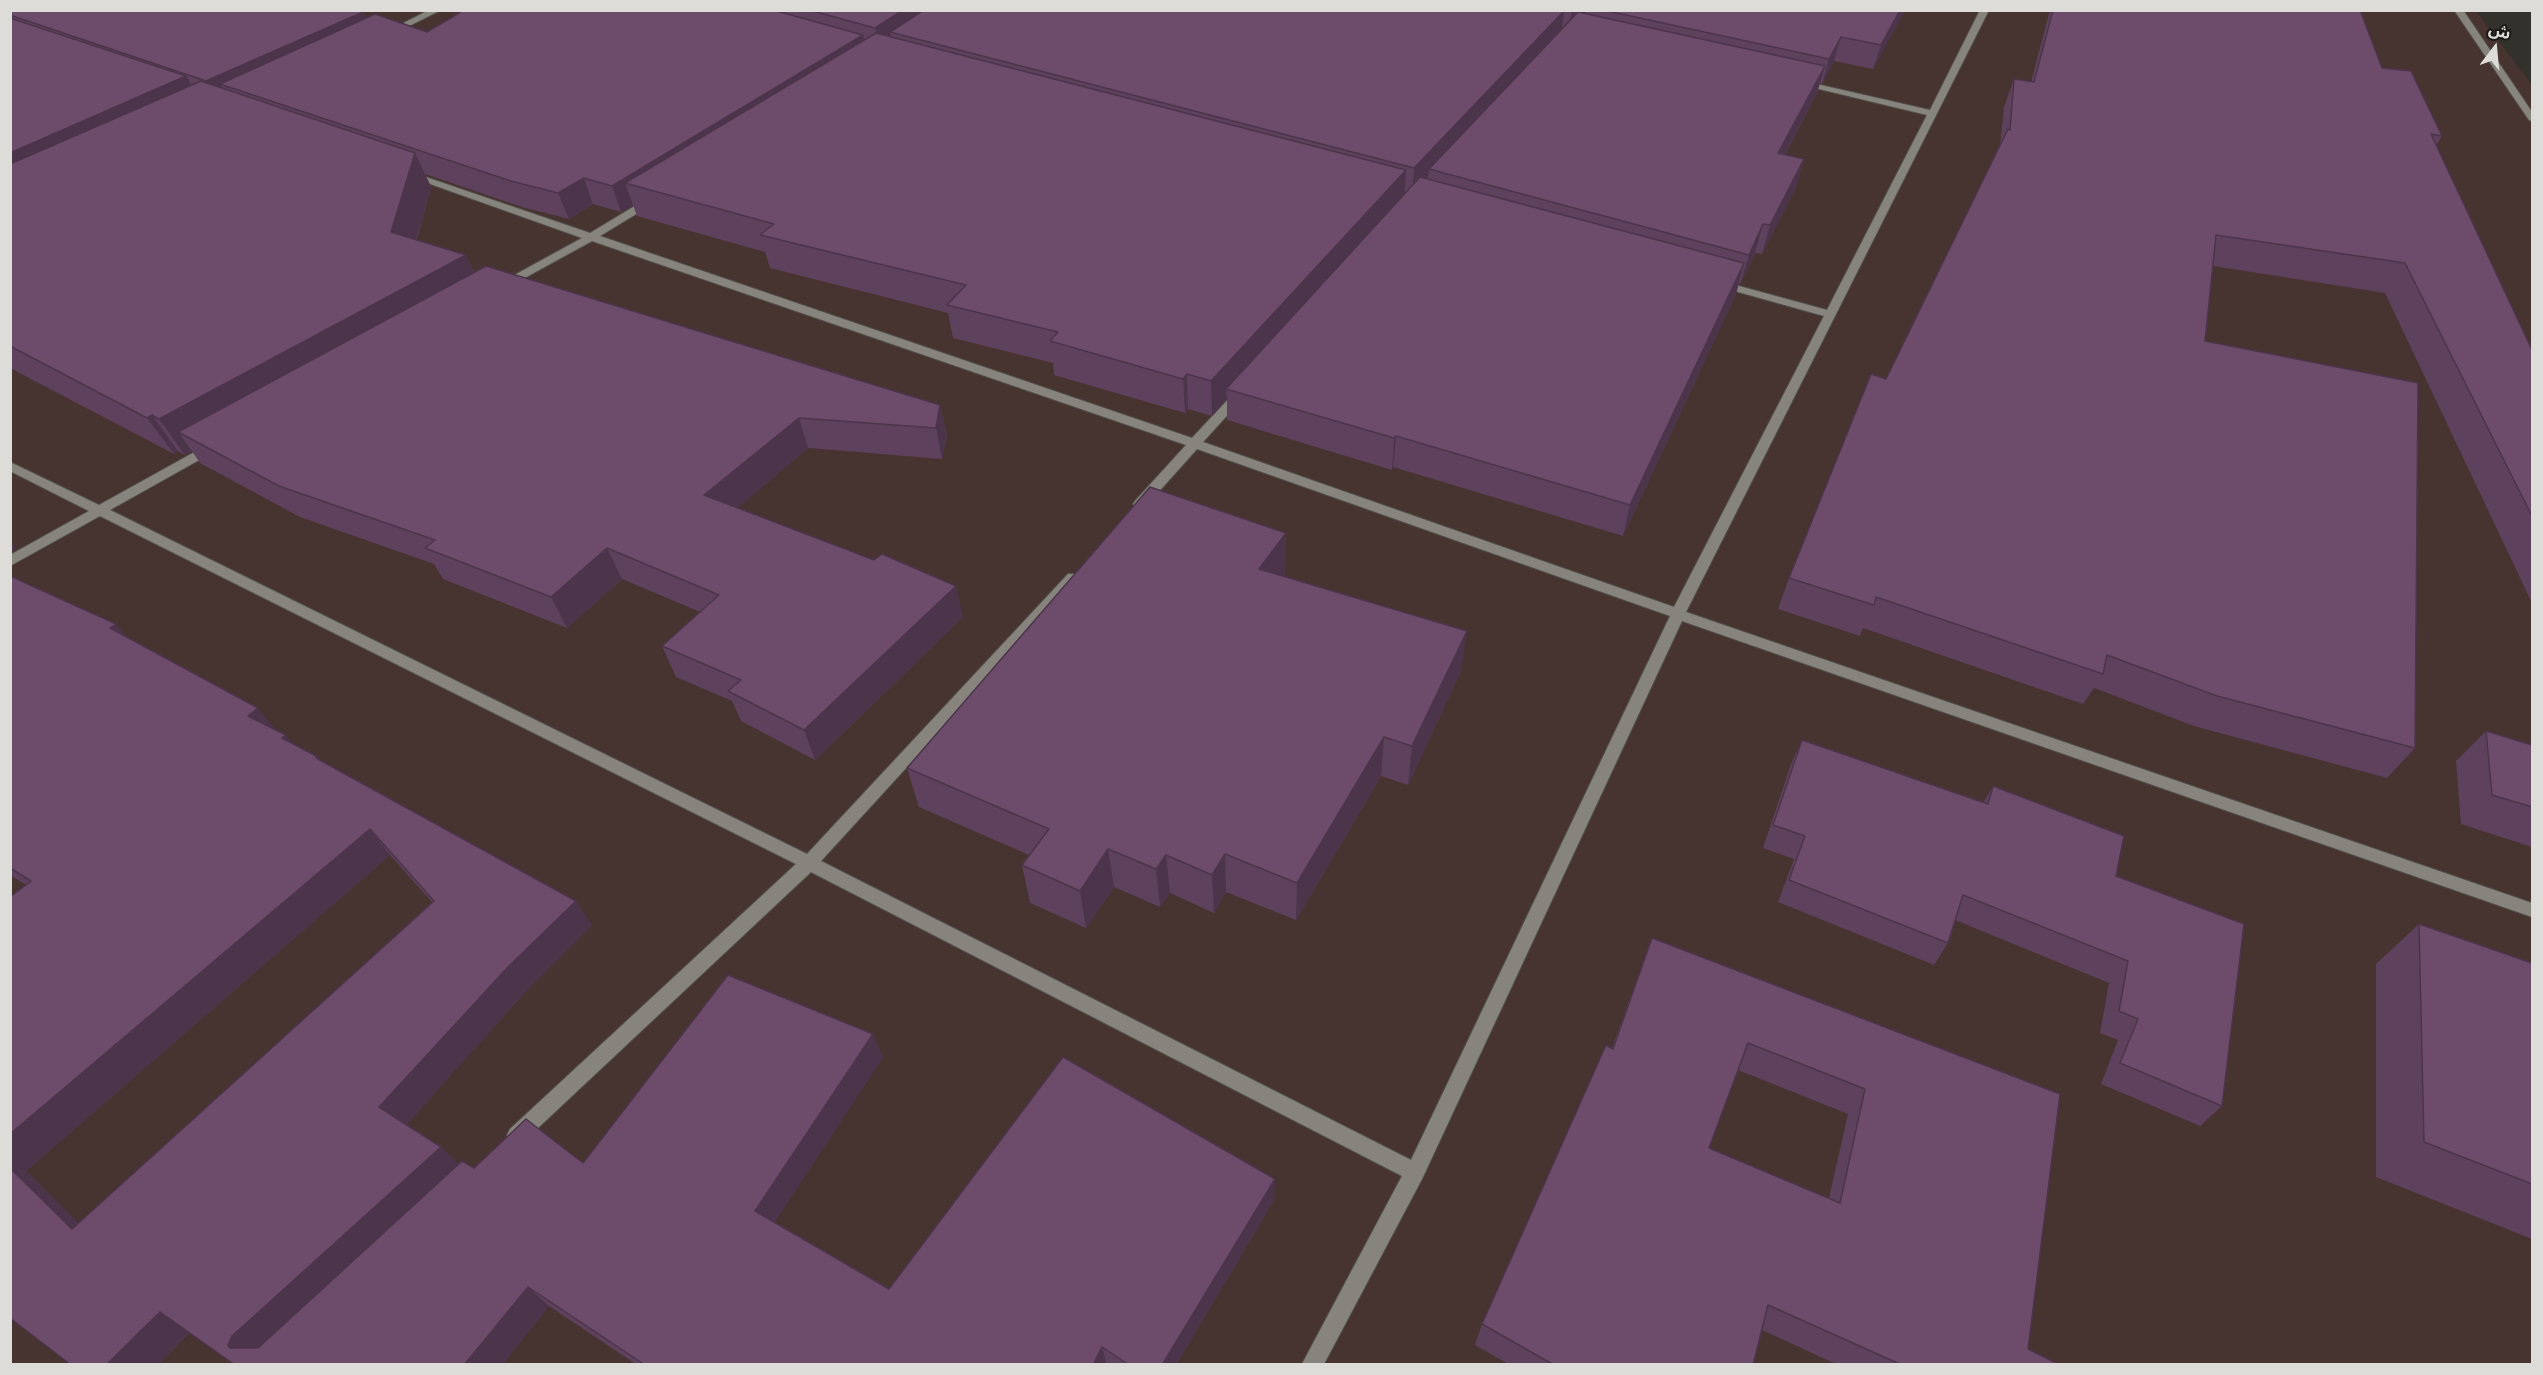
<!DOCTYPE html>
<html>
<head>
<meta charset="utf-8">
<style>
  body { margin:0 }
  #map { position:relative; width:2543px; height:1375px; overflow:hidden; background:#33312b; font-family:Commissioner,"Noto Sans Arabic",sans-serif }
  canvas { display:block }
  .frame { position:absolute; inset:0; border:12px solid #dddcd8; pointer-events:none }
  .north { position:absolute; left:2465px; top:18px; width:60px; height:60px; -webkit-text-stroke:4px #1a1916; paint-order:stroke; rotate:16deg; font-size:16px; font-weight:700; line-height:24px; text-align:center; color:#dddcd8 }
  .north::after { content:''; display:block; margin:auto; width:21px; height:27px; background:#dddcd8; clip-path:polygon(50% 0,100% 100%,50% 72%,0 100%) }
</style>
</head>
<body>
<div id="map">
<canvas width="2543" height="1375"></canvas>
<div class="frame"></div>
<div class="north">ش</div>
</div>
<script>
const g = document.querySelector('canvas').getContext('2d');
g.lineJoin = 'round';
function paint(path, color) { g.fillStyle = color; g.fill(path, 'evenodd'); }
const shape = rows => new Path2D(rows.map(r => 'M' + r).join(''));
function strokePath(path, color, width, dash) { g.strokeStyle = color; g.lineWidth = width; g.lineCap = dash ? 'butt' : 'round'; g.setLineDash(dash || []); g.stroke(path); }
paint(shape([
  [10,11,2476,11,2532,85,2532,1364,11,1364]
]), '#473330');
const service = shape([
  [429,10,441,10,391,35,384,33,429,10],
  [1980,10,1989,10,1686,612,2532,903,2532,917,1682,621,1422,1179,1324,1364,1302,1364,1402,1176,811,872,524,1141,517,1144,510,1141,507,1135,510,1129,796,864,100,516,10,566,10,555,89,511,10,471,10,462,99,505,209,444,217,444,219,447,217,450,110,510,807,854,1068,574,1078,574,1080,577,1078,580,821,861,1411,1160,1670,616,1197,449,1145,507,1135,507,1133,504,1135,501,1186,445,592,241,508,287,500,287,500,283,582,238,405,175,414,173,590,233,648,198,656,198,656,202,600,236,1192,438,1235,392,1243,392,1243,398,1203,442,1674,607,1824,316,1713,285,1711,283,1717,280,1827,310,1927,115,1794,83,1799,80,1930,110,1980,10]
]);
const tertiary = shape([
  [2454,10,2463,10,2532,112,2532,121,2529,120,2454,10]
]);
strokePath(service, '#51504b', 2);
strokePath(tertiary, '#51504b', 2);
paint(service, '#86847d');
paint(tertiary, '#86847d');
paint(shape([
  [10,10,363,12,366,18,427,32,464,10,1585,10,1582,13,1585,14,1585,10,1905,10,1873,69,1834,61,1822,84,1820,83,1817,93,1785,155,1804,159,1796,187,1762,254,1755,253,1740,284,1739,283,1736,294,1623,536,1393,467,1392,470,1227,420,1227,399,1212,416,1188,409,1185,413,1054,375,1053,363,953,338,948,313,770,268,765,252,637,216,633,205,621,212,593,204,569,219,522,207,425,174,431,187,417,240,466,255,474,272,940,405,947,435,942,459,808,448,737,508,963,617,815,760,741,721,732,701,676,677,662,646,700,612,622,579,567,628,443,579,434,564,300,517,200,463,192,451,185,455,178,451,174,454,10,368],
  [2050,10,2360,10,2382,68,2442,136,2436,146,2532,350,2532,603,2385,293,2213,266,2205,341,2415,748,2387,778,2194,726,2094,688,2083,704,1863,628,1860,636,1778,609,1789,578,2000,146,2004,107,2014,79,2031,82],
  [1286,533,1285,573,1283,576,1461,671,1408,785,1381,776,1296,920,1226,892,1214,913,1170,893,1160,907,1114,887,1086,928,1030,903,1022,865,1029,855,919,807,907,768],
  [10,576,127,637,277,731,291,742,318,757,322,762,592,925,526,991,406,1125,458,1164,474,1168,583,1163,883,1057,774,1222,889,1289,1274,1200,1176,1365,637,1365,549,1306,502,1365,235,1365,189,1333,157,1365,71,1365,10,1318,26,885,10,875],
  [390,855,432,902,79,1224,26,1171],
  [2486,731,2532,745,2532,847,2461,824,2456,761],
  [1802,740,1983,803,1993,786,2116,876,2222,1106,2200,1126,2101,1084,2118,1040,2100,1033,2109,983,1955,920,1948,943,1934,965,1778,902,1794,859,1763,848,1791,764],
  [2419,924,2532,963,2532,1239,2376,1177,2376,964],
  [1652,938,2060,1094,2028,1349,2060,1365,1838,1365,1762,1330,1753,1365,1510,1365,1475,1345,1482,1324,1612,1048],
  [1738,1070,1848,1114,1829,1198,1709,1148]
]), '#5e415c');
paint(shape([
  [903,10,946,10,890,32,892,44,880,52,875,28],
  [1572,10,1585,10,1569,28],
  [1900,10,1905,10,1873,69,1881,45],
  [1564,11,1561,35,1429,169,1428,177,1412,193,1414,168],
  [363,12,373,33,220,84,229,99,219,104,206,81],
  [863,35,868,59,625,183,633,205,621,212,612,186],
  [1841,37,1834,61,1822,84,1829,59],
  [1825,66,1817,93,1770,182,1778,153],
  [186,76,205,109,10,197,10,153],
  [415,153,431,187,409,267,391,232],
  [1804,159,1796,187,1762,254,1770,225],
  [1406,170,1404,202,1226,389,1227,399,1212,416,1211,381],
  [584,178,593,204,569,219,558,193],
  [1763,224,1755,253,1740,284,1749,255],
  [466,255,483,290,178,432,192,451,185,455,159,419],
  [1744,263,1736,294,1623,536,1630,505],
  [1187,374,1188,409,1185,413,1183,379],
  [940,405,947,435,942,459,936,428],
  [152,415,178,451,174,454,147,418],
  [799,418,808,448,716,526,704,495],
  [1396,436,1393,467,1392,470,1394,438],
  [1286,533,1285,573,1259,609,1259,569],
  [10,542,16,549,10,553],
  [607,548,622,579,567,628,551,597],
  [956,586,963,617,815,760,804,730],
  [116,624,138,651,110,628],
  [1467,631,1461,671,1408,785,1412,746],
  [258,708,279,734,248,716],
  [286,735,306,761,282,738],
  [1384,737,1381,776,1296,920,1297,883],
  [370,829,390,855,26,1171,105,1249,72,1229,10,1168,10,1134],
  [1108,849,1114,887,1086,928,1080,891],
  [1225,854,1226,892,1214,913,1212,875],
  [1166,855,1170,893,1160,907,1156,869],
  [576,901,592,925,526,991,402,1130,379,1107,508,967],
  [873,1034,883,1057,769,1231,755,1211],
  [441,1147,463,1168,261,1354,230,1348,228,1345,232,1336],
  [1275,1179,1274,1200,1176,1365,1162,1365],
  [528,1287,549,1306,502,1365,464,1365],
  [160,1312,191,1330,157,1365,106,1365],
  [1102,1347,1107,1365,1093,1365]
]), '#4c354b');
const building = shape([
  [10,10,359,10,363,12,206,81,10,15,10,10],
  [464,10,773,10,863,35,612,186,584,178,558,193,511,181,220,84,375,14,427,32,464,10],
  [809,10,903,10,875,28,809,10],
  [924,10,1560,10,1564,11,1414,168,890,32,924,10],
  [1603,10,1900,10,1881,45,1841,37,1829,59,1603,10],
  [2053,10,2360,10,2382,68,2411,71,2442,136,2431,134,2532,350,2532,516,2405,263,2216,235,2205,341,2418,383,2415,748,2217,696,2107,655,2103,674,1876,597,1874,605,1789,578,1871,374,1886,379,2008,129,2010,130,2014,79,2034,82,2053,10],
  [1578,12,1825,66,1778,153,1804,159,1770,225,1763,224,1749,255,1429,169,1578,12],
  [10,18,186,76,10,153,10,18],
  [876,33,1406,170,1211,381,1187,374,1183,379,1050,341,1058,332,947,305,966,285,760,235,774,224,625,183,876,33],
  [201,81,415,153,391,232,466,255,159,419,152,415,147,418,10,346,10,164,201,81],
  [1420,177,1744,263,1630,505,1396,436,1394,438,1226,389,1420,177],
  [486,266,940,405,936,428,799,418,704,495,874,560,882,554,956,586,804,730,728,691,741,680,662,646,719,595,607,548,551,597,425,548,435,540,279,486,178,432,486,266],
  [1150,487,1286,533,1259,569,1467,631,1412,746,1384,737,1297,883,1225,854,1212,875,1166,855,1156,869,1108,849,1080,891,1022,865,1049,829,907,768,1150,487],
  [10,576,116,624,110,628,258,708,248,716,286,735,282,738,318,757,316,758,576,901,508,967,379,1107,441,1147,232,1336,228,1345,230,1348,258,1348,462,1161,474,1168,526,1119,583,1163,728,975,873,1034,755,1211,889,1289,1063,1057,1275,1179,1162,1365,1129,1365,1102,1347,1093,1365,645,1365,528,1287,483,1342,464,1365,235,1365,160,1312,106,1365,71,1365,10,1318,10,1168,72,1229,434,901,370,829,10,1134,10,897,31,881,10,868,10,576],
  [2486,731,2532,745,2532,807,2492,795,2486,731],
  [1802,740,1988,804,1993,786,2124,836,2116,876,2244,924,2222,1106,2120,1063,2138,1019,2119,1011,2128,961,1963,895,1948,943,1789,880,1805,836,1773,825,1802,740],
  [2419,924,2532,963,2532,1184,2424,1142,2419,924],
  [1652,938,2060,1094,2028,1349,2060,1365,1902,1365,1768,1305,1753,1365,1554,1365,1482,1324,1606,1045,1613,1049,1652,938],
  [1748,1043,1865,1089,1840,1203,1709,1148,1748,1043]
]);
paint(building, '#6d4c6b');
strokePath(building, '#4c354b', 1.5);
</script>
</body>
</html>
